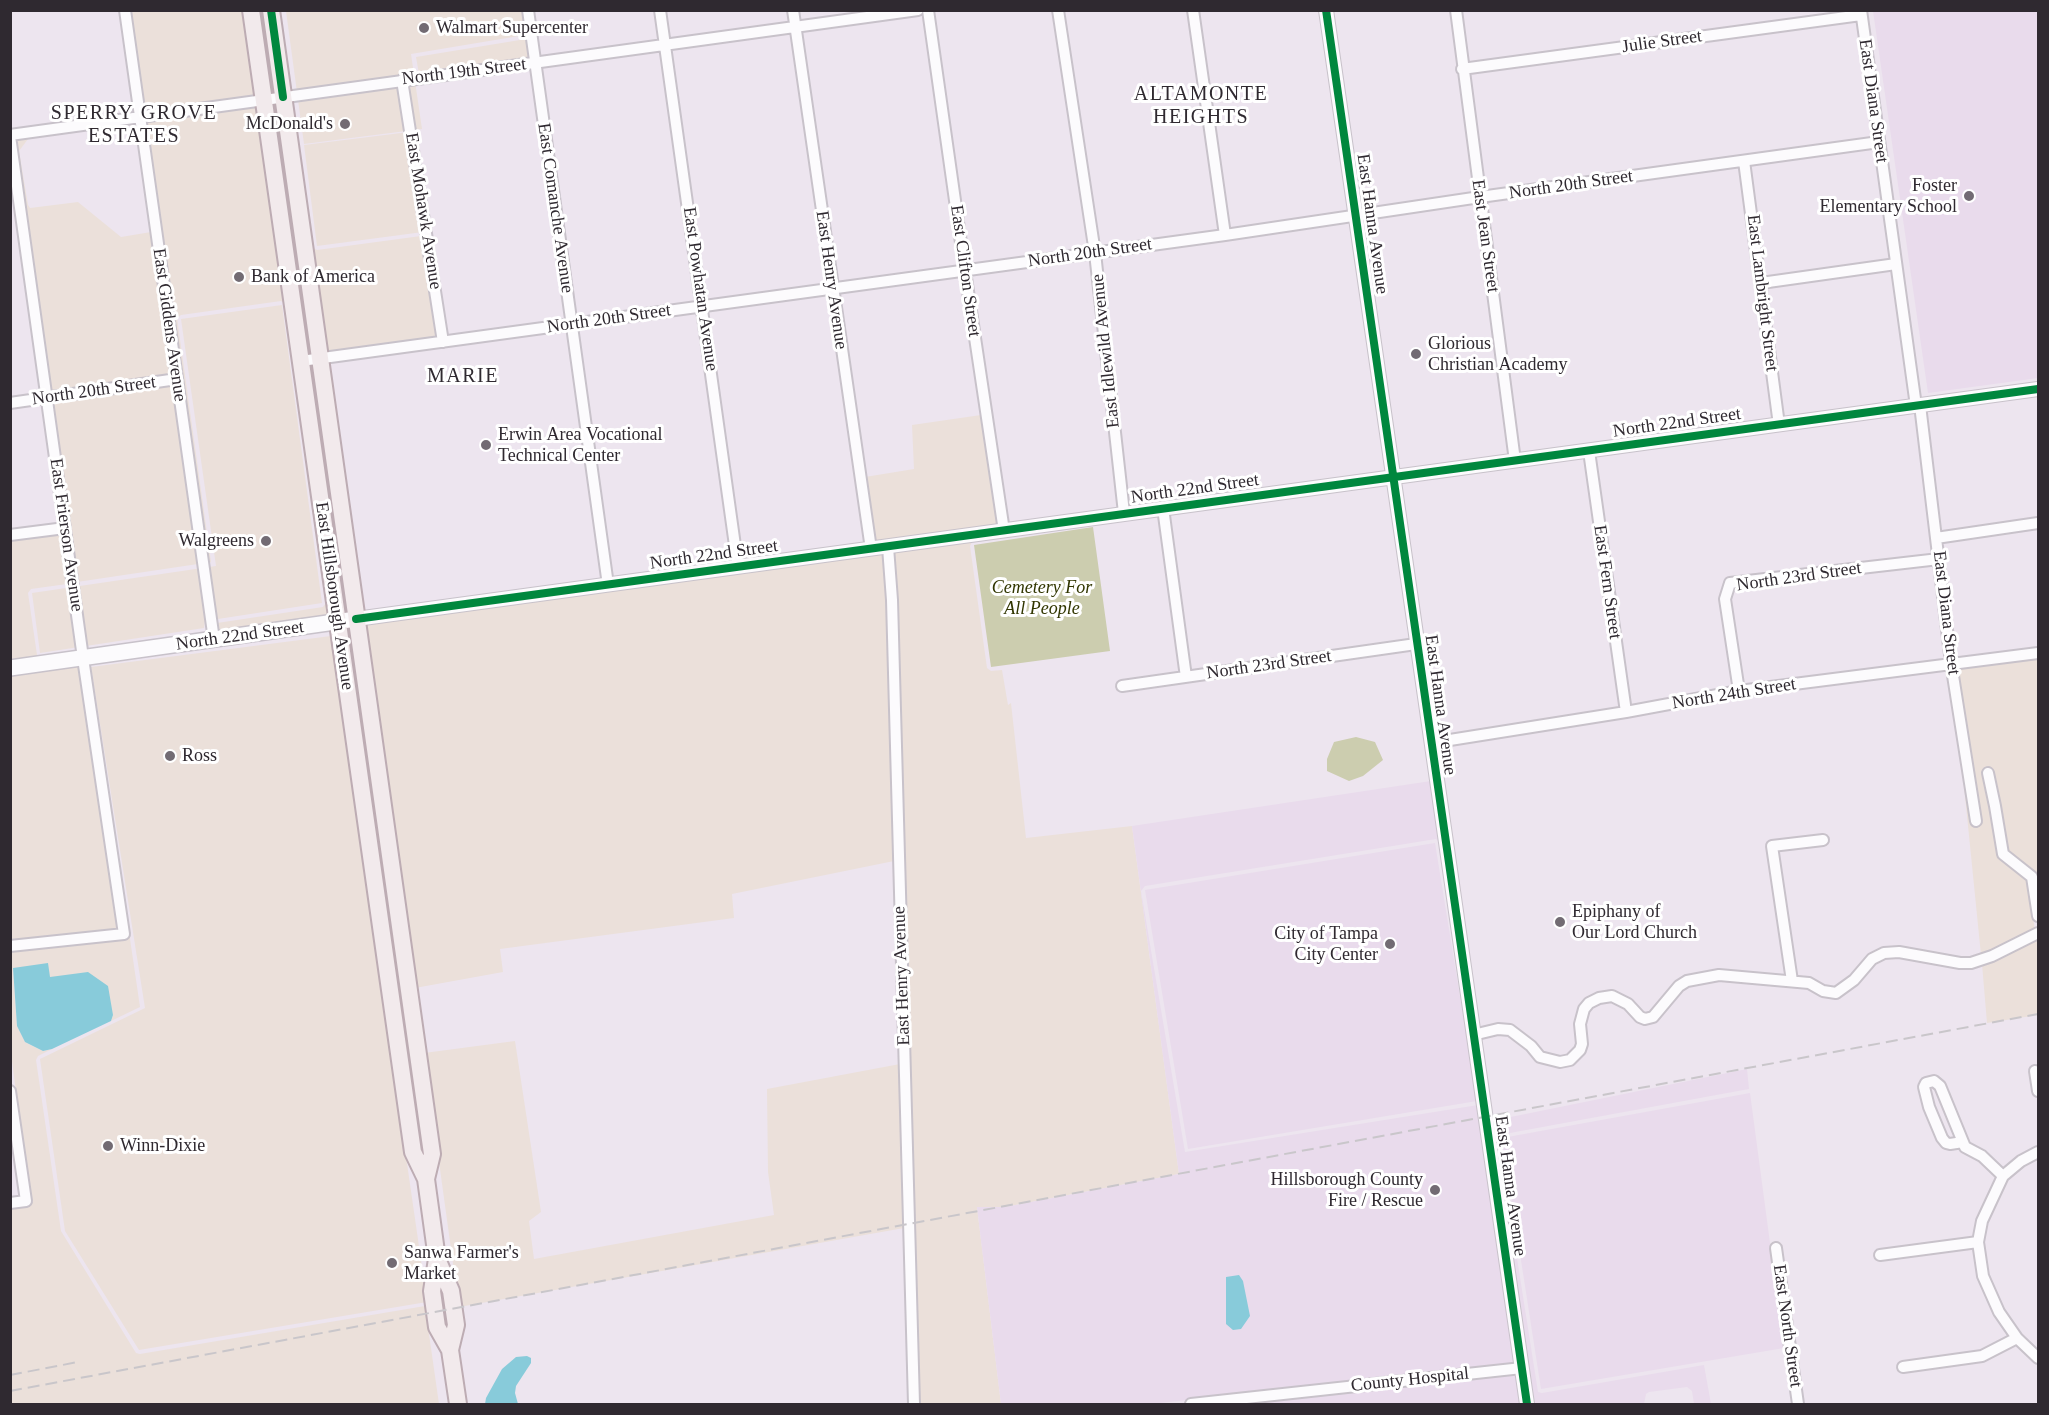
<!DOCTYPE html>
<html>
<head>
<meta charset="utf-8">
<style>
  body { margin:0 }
  #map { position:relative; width:2049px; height:1415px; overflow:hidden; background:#ede5ef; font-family:Georgia,serif }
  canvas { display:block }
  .frame { position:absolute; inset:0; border:12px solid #2f2930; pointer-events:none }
</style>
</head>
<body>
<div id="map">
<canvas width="2049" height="1415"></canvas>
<div class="frame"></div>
</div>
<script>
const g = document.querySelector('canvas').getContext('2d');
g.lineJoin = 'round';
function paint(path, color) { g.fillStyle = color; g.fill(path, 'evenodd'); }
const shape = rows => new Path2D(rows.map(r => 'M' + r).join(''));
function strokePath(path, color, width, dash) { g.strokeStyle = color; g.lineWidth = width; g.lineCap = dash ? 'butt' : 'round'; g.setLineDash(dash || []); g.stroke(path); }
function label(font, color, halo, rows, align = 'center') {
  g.font = font + ' Georgia,serif'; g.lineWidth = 6; g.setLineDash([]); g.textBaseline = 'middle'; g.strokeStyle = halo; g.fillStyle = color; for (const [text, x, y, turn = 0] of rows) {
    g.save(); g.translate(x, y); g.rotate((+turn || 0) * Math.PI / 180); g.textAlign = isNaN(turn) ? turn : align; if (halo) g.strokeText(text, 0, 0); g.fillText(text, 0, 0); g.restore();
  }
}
paint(shape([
  [130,11,245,11,257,97,144,113],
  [286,11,522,11,525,35,411,54,422,129,304,144],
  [526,39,529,59,419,74,416,57],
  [291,100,293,100,313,248,317,250,421,236,437,338,327,352],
  [259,106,330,619,218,635,217,623,323,607,326,603,286,304,281,301,181,315,177,318,211,562,208,563,145,121],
  [135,123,136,128,129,125,28,139,19,151,28,205,30,208,78,202,121,237,151,232,171,375,51,392,16,139],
  [409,132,423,232,317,246,304,145],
  [282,305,322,603,205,621,204,628,40,653,32,593,216,566,181,319],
  [172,384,198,564,77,582,52,401],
  [981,415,998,525,875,544,865,477,914,469,912,425],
  [60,533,67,584,31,589,28,593,37,655,41,656,77,651,77,654,11,664,10,540],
  [982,538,982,540,972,542,970,546,987,668,991,671,1002,670,1008,705,1011,703,1026,838,1132,826,1179,1174,1005,1207,977,1207,1001,1404,919,1404,893,551],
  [883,552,887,600,894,861,732,894,734,918,500,949,503,972,415,988,364,622],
  [331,636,427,1302,139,1350,65,1231,40,1059,145,1008,91,667],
  [2038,657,2038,884,2036,876,2008,851,2000,805,1992,768,1982,770,2000,857,2027,880,2035,930,1981,955,1961,756,1972,825,1982,824,1957,667],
  [78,663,118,930,11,941,10,673],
  [129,932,140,1007,111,1021,113,1015,50,978,13,968,17,1026,25,1042,43,1051,52,1049,38,1056,36,1060,61,1231,136,1353,140,1354,425,1306,439,1404,11,1404,10,1207,31,1204,11,1054,11,951,129,938],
  [2038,938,2038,1015,1987,1023,1982,964],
  [515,1041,541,1212,529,1221,534,1259,774,1215,768,1172,767,1089,900,1064,904,1228,459,1307,424,1053]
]), '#ebe0da');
paint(shape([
  [1873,11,2038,11,2038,378,1928,393],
  [1431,781,1439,842,1436,839,1145,886,1141,891,1185,1152,1478,1105,1516,1364,1151,1404,1001,1404,977,1207,1005,1207,1179,1174,1132,826],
  [1435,843,1477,1101,1188,1149,1145,890],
  [1747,1069,1749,1089,1499,1135,1498,1137,1538,1392,1542,1393,1704,1365,1711,1404,1694,1404,1692,1391,1687,1387,1649,1392,1646,1394,1644,1404,1532,1404,1491,1121],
  [1750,1093,1784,1348,1541,1389,1502,1138],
  [1517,1373,1522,1404,1232,1404]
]), '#e9dbec');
paint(shape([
  [1093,527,1110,651,991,667,974,545],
  [1356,737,1375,742,1383,760,1363,776,1349,781,1327,771,1327,759,1334,742]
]), '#cccdaf');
paint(shape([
  [48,963,50,977,88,972,108,986,113,1015,111,1021,52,1049,43,1051,25,1042,17,1026,13,968],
  [1239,1275,1243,1281,1250,1316,1241,1329,1233,1330,1226,1324,1226,1277],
  [527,1356,531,1358,531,1363,516,1386,515,1393,518,1404,485,1404,486,1398,502,1369,516,1357]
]), '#88cbda');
const minor = shape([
  [125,10,214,640],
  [528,10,608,585],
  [660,10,738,567],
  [793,10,871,549],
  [928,10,965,271,1004,531],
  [1058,10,1095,253,1124,513],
  [1193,10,1225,235],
  [1456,10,1515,461],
  [1861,10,1916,406],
  [1462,69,1861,15],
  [402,80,443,342],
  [10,135,918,10],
  [10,136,84,665,124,934,10,946],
  [1744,161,1779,425],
  [1761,283,1896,264],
  [301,361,1225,235,1480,197,1879,142],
  [10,403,177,379],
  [1920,405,1951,663,1976,821],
  [1589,451,1626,712],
  [1163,508,1186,677],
  [10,535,65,528],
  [1936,538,2038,523],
  [888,547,892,600,914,1404],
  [1122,686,1416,644],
  [1739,691,1725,599,1730,583,1939,559],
  [1431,743,1626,712,1739,691,2038,653],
  [1988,773,1995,806,2003,854,2032,877,2038,916],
  [1792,981,1772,846,1823,840],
  [1473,1035,1498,1029,1510,1030,1531,1046,1540,1057,1560,1062,1570,1060,1580,1050,1582,1044,1580,1024,1584,1009,1589,1003,1599,998,1612,996,1628,1004,1640,1017,1645,1019,1653,1017,1679,986,1687,981,1719,975,1809,983,1823,991,1836,993,1854,980,1872,959,1884,953,1899,952,1960,963,1971,963,1992,956,2038,933],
  [2035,1071,2038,1091],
  [10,1091,26,1201,10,1203],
  [1963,1142,1950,1144,1946,1143,1942,1138,1929,1107,1924,1087,1926,1083,1934,1081,1940,1086,1965,1147,1982,1156,2003,1176],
  [2038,1152,2021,1161,2003,1176,1982,1221,1978,1242,1983,1276,1999,1312,2017,1338,2038,1358],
  [1776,1248,1798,1404],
  [1880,1255,1978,1242],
  [1903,1367,1982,1356,2017,1338],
  [1191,1404,1522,1368]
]);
const tertiary = shape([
  [1326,10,1527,1404],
  [356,619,2038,389]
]);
const secondary = shape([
  [10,668,356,619]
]);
const primary = shape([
  [251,10,413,1152,426,1179,437,1259,451,1291,456,1325,450,1350,458,1404],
  [271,10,432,1154,426,1179],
  [437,1259,432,1291,437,1327,450,1350]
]);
strokePath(minor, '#c8c2ca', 14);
strokePath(tertiary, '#c8c2ca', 16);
strokePath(secondary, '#c8c2ca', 18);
strokePath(primary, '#bdacb3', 20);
strokePath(minor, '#fcfbfd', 10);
strokePath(tertiary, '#fcfbfd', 14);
strokePath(secondary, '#fcfbfd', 15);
strokePath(primary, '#f2eaec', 16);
strokePath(shape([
  [10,1375,78,1362],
  [10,1391,2038,1014]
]), '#c9c6ca', 2, [12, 6]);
strokePath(shape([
  [271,10,283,97],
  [1326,10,1527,1404],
  [356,619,2038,389]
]), '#00873e', 8);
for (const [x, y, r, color] of [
  [424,28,6,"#726b73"],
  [345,124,6,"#726b73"],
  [1969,196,6,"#726b73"],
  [239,277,6,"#726b73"],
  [1416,354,6,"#726b73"],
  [486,445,6,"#726b73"],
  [266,541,6,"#726b73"],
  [170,756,6,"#726b73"],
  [1560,922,6,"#726b73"],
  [1390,944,6,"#726b73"],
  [108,1146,6,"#726b73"],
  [1435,1190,6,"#726b73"],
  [392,1263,6,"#726b73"]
]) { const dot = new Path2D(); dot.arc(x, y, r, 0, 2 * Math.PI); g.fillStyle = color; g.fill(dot); strokePath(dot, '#fff', 2); }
label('18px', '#2f2930', '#fff', [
  ["Walmart Supercenter",436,28],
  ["McDonald's",333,124,"right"],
  ["Foster",1957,186,"right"],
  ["Elementary School",1957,207,"right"],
  ["Bank of America",251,277],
  ["Glorious",1428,344],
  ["Christian Academy",1428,365],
  ["Erwin Area Vocational",498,435],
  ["Technical Center",498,456],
  ["Walgreens",254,541,"right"],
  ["Ross",182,756],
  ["Epiphany of",1572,912],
  ["Our Lord Church",1572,933],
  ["City of Tampa",1378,934,"right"],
  ["City Center",1378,955,"right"],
  ["Winn-Dixie",120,1146],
  ["Hillsborough County",1423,1180,"right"],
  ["Fire / Rescue",1423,1201,"right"],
  ["Sanwa Farmer's",404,1253],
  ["Market",404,1274]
], 'left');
label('18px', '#2f2930', '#fff', [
  ["Julie Street",1662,42,-8],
  ["North 19th Street",464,72,-7],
  ["East Diana Street",1873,101,82],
  ["North 20th Street",1571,185,-8],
  ["East Comanche Avenue",555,208,82],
  ["East Mohawk Avenue",423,211,81],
  ["East Hanna Avenue",1372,224,82],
  ["East Jean Street",1485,236,82],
  ["North 20th Street",1090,253,-8],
  ["East Clifton Street",965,271,82],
  ["East Henry Avenue",831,280,82],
  ["East Powhatan Avenue",700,289,82],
  ["East Lambright Street",1762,293,83],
  ["North 20th Street",609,319,-8],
  ["East Giddens Avenue",169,325,82],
  ["East Idlewild Avenue",1106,351,-96],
  ["North 20th Street",94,391,-8],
  ["North 22nd Street",1677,423,-8],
  ["North 22nd Street",1195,489,-8],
  ["East Frierson Avenue",66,535,82],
  ["North 22nd Street",714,555,-8],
  ["North 23rd Street",1799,577,-8],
  ["East Fern Street",1607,582,82],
  ["East Hillsborough Avenue",334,596,82],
  ["East Diana Street",1946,613,83],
  ["North 22nd Street",240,636,-8],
  ["North 23rd Street",1269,665,-8],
  ["North 24th Street",1734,694,-9],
  ["East Hanna Avenue",1440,705,82],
  ["East Henry Avenue",902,976,-92],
  ["East Hanna Avenue",1510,1186,82],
  ["East North Street",1787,1326,82],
  ["County Hospital",1410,1380,-6]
]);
label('italic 18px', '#313600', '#fff', [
  ["Cemetery For",1042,588],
  ["All People",1042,609]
]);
g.letterSpacing = '1.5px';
label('20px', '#2f2930', '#fff', [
  ["ALTAMONTE",1201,95],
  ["HEIGHTS",1201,118],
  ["SPERRY GROVE",134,114],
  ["ESTATES",134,137],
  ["MARIE",463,377]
]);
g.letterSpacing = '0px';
</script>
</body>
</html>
